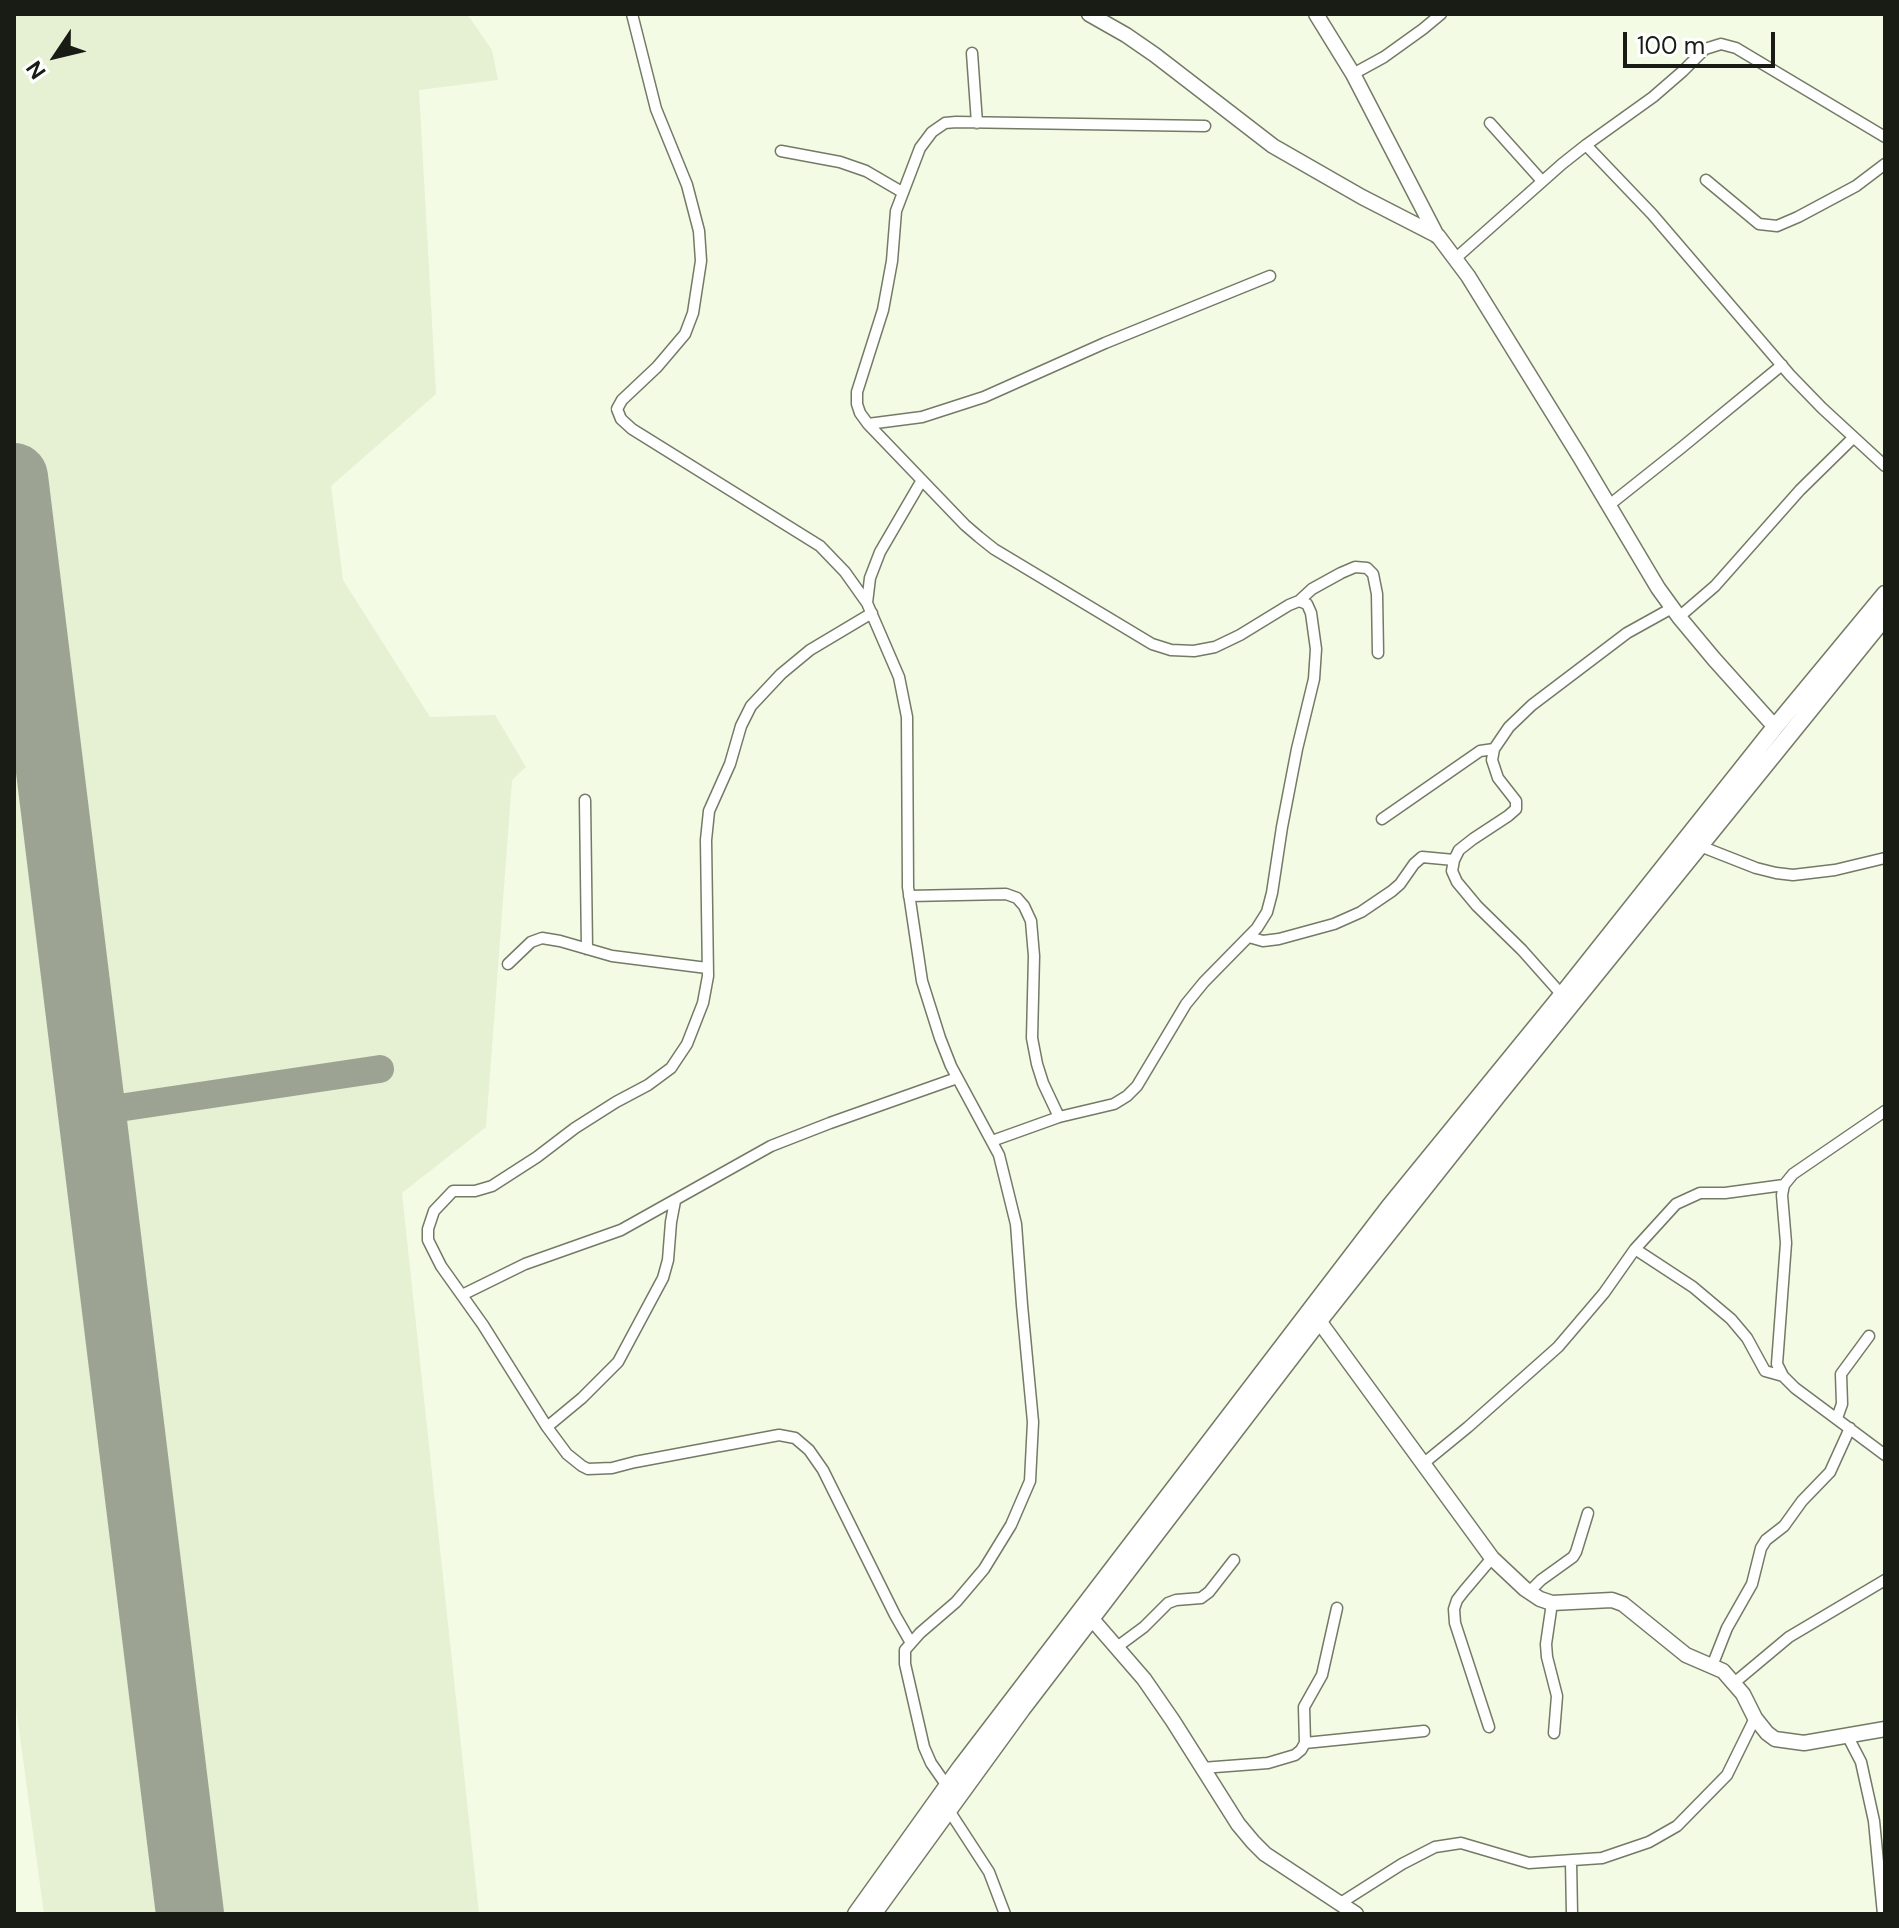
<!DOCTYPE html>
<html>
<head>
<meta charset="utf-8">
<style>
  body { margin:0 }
  #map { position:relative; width:1899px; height:1928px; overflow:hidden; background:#f3fbe4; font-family:"DM Sans",sans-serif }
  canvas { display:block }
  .frame { position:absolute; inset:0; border:16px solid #191c14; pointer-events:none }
  .north { position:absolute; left:16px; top:16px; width:80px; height:80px; -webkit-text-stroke:6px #fff; paint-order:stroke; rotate:235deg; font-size:22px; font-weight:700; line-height:32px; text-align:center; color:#191c14 }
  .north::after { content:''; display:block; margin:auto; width:28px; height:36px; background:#191c14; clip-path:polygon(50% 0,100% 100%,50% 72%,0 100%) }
  .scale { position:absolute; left:1623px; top:32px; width:152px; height:36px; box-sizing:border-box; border:4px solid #191c14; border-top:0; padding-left:10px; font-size:24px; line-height:28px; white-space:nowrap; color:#191c14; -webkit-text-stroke:6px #fff; paint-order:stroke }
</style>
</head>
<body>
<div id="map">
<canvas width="1899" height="1928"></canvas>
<div class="frame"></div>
<div class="north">N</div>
<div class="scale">100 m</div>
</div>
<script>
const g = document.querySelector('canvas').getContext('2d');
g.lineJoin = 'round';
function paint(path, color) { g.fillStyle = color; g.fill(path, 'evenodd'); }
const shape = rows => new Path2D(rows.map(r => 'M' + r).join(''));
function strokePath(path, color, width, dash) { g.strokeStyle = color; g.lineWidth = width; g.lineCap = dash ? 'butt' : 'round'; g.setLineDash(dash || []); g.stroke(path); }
paint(shape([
  [14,14,467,14,492,50,498,80,419,90,436,394,331,486,343,580,430,717,495,715,526,767,512,780,486,1127,402,1193,479,1914,44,1914,14,1692]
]), '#e6f0d2');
strokePath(shape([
  [92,1112,380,1069]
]), '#9da392', 28);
strokePath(shape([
  [14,477,190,1914]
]), '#9da392', 68);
const street = shape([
  [632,14,656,109,687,185,699,231,701,261,693,313,685,334,657,367,622,400,617,409,621,419,632,429,820,546,845,572,867,603,899,677,907,717,908,887,922,981,940,1038,951,1066,999,1155,1016,1224,1022,1305,1033,1422,1030,1481,1011,1525,984,1569,956,1602,920,1633,905,1650,905,1664,924,1747,931,1763,947,1786],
  [972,53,977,123],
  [1353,74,1384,57,1423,29,1441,14],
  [1490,123,1542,181],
  [1586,145,1653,97,1683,71,1705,49,1721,44,1736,48,1885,137],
  [781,151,840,162,866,171,902,192],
  [1706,180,1759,224,1777,226,1798,217,1856,186,1885,164],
  [1456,258,1562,164,1586,145,1652,214,1790,375,1822,408,1885,466],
  [868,424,922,417,984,397,1105,343,1270,276],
  [1608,506,1681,448,1782,365],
  [1299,601,1312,589,1341,573,1355,567,1367,568,1373,574,1377,594,1378,653],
  [867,603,870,578,880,552,922,480],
  [872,613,810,650,781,674,751,706,741,726,730,764,709,811,706,840,708,976,703,1003,687,1044,671,1068,648,1085,616,1102,575,1128,537,1157,492,1186,475,1191,453,1191,434,1211,428,1229,428,1240,441,1266,483,1325,547,1427,567,1454,582,1466,588,1469,612,1468,635,1462,779,1435,795,1438,809,1450,823,1470,895,1615,911,1643],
  [1679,617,1715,586,1800,490,1853,438],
  [585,800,587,949],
  [1382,819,1480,751,1494,749],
  [1700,846,1756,868,1776,873,1793,875,1835,870,1885,858],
  [909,896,1006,894,1017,898,1024,906,1031,921,1034,956,1032,1038,1037,1064,1043,1083,1059,1117],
  [1249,937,1263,941,1279,939,1334,924,1361,912,1392,891,1400,884,1414,864,1422,857,1454,860],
  [508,964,531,942,542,938,560,941,612,956,707,968],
  [1562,995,1522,950,1477,906,1457,882,1452,871,1454,860,1459,850,1473,839,1508,816,1516,809,1516,801,1498,778,1492,760,1494,749,1509,727,1532,705,1627,633,1672,608],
  [1885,1111,1793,1174,1784,1185,1782,1195,1786,1243,1777,1364,1783,1376,1795,1388,1885,1455],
  [992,1141,1059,1117,1114,1104,1127,1096,1137,1086,1186,1004,1204,982,1257,928,1267,912,1272,893,1282,827,1297,749,1314,679,1316,649,1311,613,1307,604,1299,601,1289,605,1240,635,1215,647,1194,651,1171,650,1152,644,994,549,979,537,965,525,868,424,860,413,857,404,857,392,883,310,892,261,896,211,920,148,932,132,945,123,956,122,1205,126],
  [1635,1249,1693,1287,1731,1319,1747,1338,1765,1371,1783,1376],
  [462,1295,525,1264,621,1230,771,1146,830,1123,957,1078],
  [1837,1418,1842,1404,1841,1374,1869,1336],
  [547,1427,582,1398,618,1362,663,1278,668,1260,671,1222,675,1201],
  [1424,1463,1468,1427,1558,1347,1604,1293,1635,1249,1676,1204,1700,1193,1725,1193,1784,1185],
  [1529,1592,1541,1580,1573,1557,1576,1552,1588,1513],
  [1552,1603,1546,1644,1547,1657,1557,1696,1554,1733],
  [1117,1647,1144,1627,1168,1603,1176,1600,1201,1598,1209,1592,1234,1560],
  [1712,1666,1727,1628,1752,1584,1761,1548,1766,1540,1784,1526,1802,1501,1830,1472,1850,1428],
  [1734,1683,1789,1637,1885,1580],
  [1489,1727,1455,1623,1454,1609,1457,1600,1464,1591,1492,1558],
  [1847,1735,1861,1762,1874,1821,1883,1914],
  [1305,1743,1424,1731],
  [1202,1768,1268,1763,1295,1755,1301,1750,1305,1743,1304,1707,1322,1675,1337,1608],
  [948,1809,989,1872,1005,1914],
  [1571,1861,1572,1914],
  [1339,1904,1402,1864,1435,1847,1461,1843,1529,1863,1602,1858,1649,1842,1677,1826,1727,1775,1755,1718]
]);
const secondary = shape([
  [1089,14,1126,35,1155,55,1273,146,1362,197,1438,236,1468,276,1580,457,1658,588,1679,617,1714,659,1775,727],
  [1316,14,1353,74,1437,236],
  [1319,1321,1492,1558,1525,1589,1540,1599,1552,1603,1612,1600,1623,1604,1686,1655,1723,1671,1743,1694,1755,1718,1767,1733,1775,1739,1804,1743,1885,1729],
  [1085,1611,1144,1679,1173,1721,1238,1824,1253,1842,1265,1854,1356,1914]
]);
const primary = shape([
  [856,1914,961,1767,1389,1207,1562,995,1775,727,1885,594],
  [873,1914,1022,1709,1319,1321,1498,1095,1885,617]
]);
strokePath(street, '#737a66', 13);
strokePath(secondary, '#737a66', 17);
strokePath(primary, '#737a66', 19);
strokePath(street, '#fff', 10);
strokePath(secondary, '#fff', 14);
strokePath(primary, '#fff', 16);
</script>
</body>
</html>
